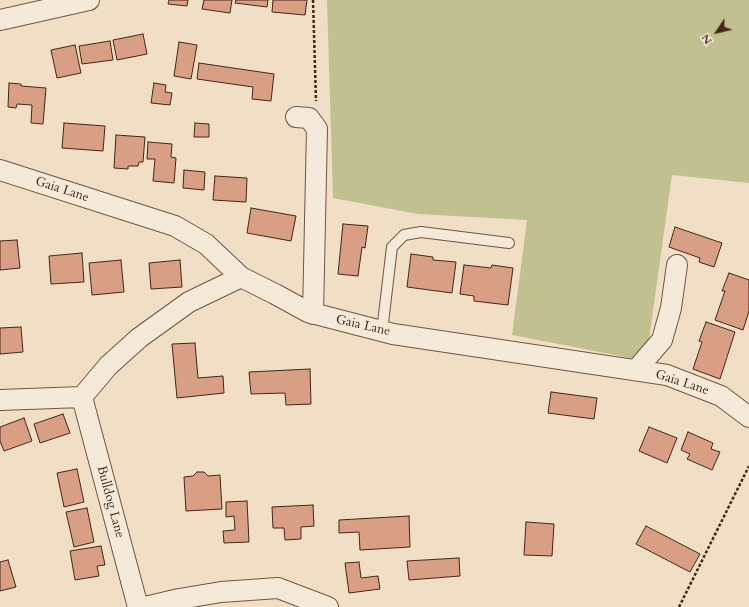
<!DOCTYPE html>
<html>
<head>
<meta charset="utf-8">
<style>
  body { margin:0 }
  #map { position:relative; width:749px; height:607px; overflow:hidden; background:#f0dfc4; font-family:Cardo,serif }
  canvas { display:block }
  .north { position:absolute; left:697px; top:12px; width:40px; height:40px; -webkit-text-stroke:3px #f5ead9; paint-order:stroke; rotate:235deg; font-size:11px; font-weight:700; line-height:16px; text-align:center; color:#452518 }
  .north::after { content:''; display:block; margin:auto; width:14px; height:18px; background:#452518; clip-path:polygon(50% 0,100% 100%,50% 72%,0 100%) }
</style>
</head>
<body>
<div id="map">
<canvas width="749" height="607"></canvas>
<div class="north">N</div>
</div>
<script>
const g = document.querySelector('canvas').getContext('2d');
g.lineJoin = 'round';
function paint(path, color) { g.fillStyle = color; g.fill(path, 'evenodd'); }
const shape = rows => new Path2D(rows.map(r => 'M' + r).join(''));
function strokePath(path, color, width, dash) { g.strokeStyle = color; g.lineWidth = width; g.lineCap = dash ? 'butt' : 'round'; g.setLineDash(dash || []); g.stroke(path); }
function label(font, color, halo, rows, align = 'center') {
  g.font = font + ' Cardo,serif'; g.lineWidth = 3; g.setLineDash([]); g.textBaseline = 'middle'; g.strokeStyle = halo; g.fillStyle = color; for (const [text, x, y, turn = 0] of rows) {
    g.save(); g.translate(x, y); g.rotate((+turn || 0) * Math.PI / 180); g.textAlign = isNaN(turn) ? turn : align; if (halo) g.strokeText(text, 0, 0); g.fillText(text, 0, 0); g.restore();
  }
}
paint(shape([
  [327,0,749,0,749,183,672,175,646,361,512,335,527,220,418,214,333,198]
]), '#c0c090');
const building = shape([
  [169,0,188,0,187,6,168,4,169,0],
  [204,0,232,0,230,13,202,9,204,0],
  [236,0,268,0,267,7,235,3,236,0],
  [273,0,307,0,305,15,272,12,273,0],
  [143,34,147,54,117,60,113,40,143,34],
  [110,41,113,60,82,64,79,46,110,41],
  [179,42,197,45,191,79,174,76,179,42],
  [75,45,81,73,57,78,51,50,75,45],
  [199,63,274,74,271,101,252,99,253,87,197,79,199,63],
  [9,83,21,84,21,86,46,88,43,124,31,123,32,105,17,104,16,108,8,107,9,83],
  [154,83,166,85,165,92,172,93,170,105,151,103,154,83],
  [64,123,105,126,103,151,62,148,64,123],
  [195,123,209,124,209,137,194,137,195,123],
  [116,135,145,137,143,162,139,162,138,166,128,166,128,169,114,168,116,135],
  [148,142,172,144,171,157,176,158,174,183,153,181,155,159,147,159,148,142],
  [184,170,205,172,204,190,183,188,184,170],
  [215,176,247,178,246,202,213,200,215,176],
  [251,208,296,216,291,241,247,233,251,208],
  [343,224,368,226,365,248,362,247,358,276,338,274,343,224],
  [675,227,722,243,714,267,699,262,700,258,669,247,675,227],
  [17,240,20,268,0,270,0,241,17,240],
  [82,253,84,282,51,284,49,256,82,253],
  [411,254,433,257,433,260,456,262,452,293,407,287,411,254],
  [121,260,124,292,92,295,89,263,121,260],
  [180,260,182,287,151,289,149,263,180,260],
  [464,265,491,268,492,265,513,268,508,305,474,301,474,296,460,294,464,265],
  [729,273,749,280,749,311,743,330,715,320,725,291,722,291,729,273],
  [706,322,735,332,720,379,693,369,702,342,699,341,706,322],
  [21,327,23,352,0,354,0,328,21,327],
  [195,343,198,378,223,376,224,393,177,398,172,344,195,343],
  [310,369,311,404,286,405,285,393,251,394,249,372,310,369],
  [551,392,597,398,594,419,548,413,551,392],
  [63,414,70,433,40,443,34,424,63,414],
  [24,418,32,441,4,451,0,441,0,427,24,418],
  [649,427,677,438,667,463,639,451,649,427],
  [688,432,713,443,711,449,720,452,712,470,687,459,690,454,681,450,688,432],
  [77,469,84,502,64,507,57,473,77,469],
  [197,472,204,472,208,476,220,475,222,509,186,511,184,477,193,476,197,472],
  [247,501,249,542,224,543,223,531,235,530,234,516,226,517,226,502,247,501],
  [313,505,314,526,301,527,301,539,285,540,284,528,273,528,272,507,313,505],
  [87,508,94,542,74,547,66,512,87,508],
  [409,516,410,547,360,550,359,532,339,533,339,520,409,516],
  [526,522,554,524,552,556,524,555,526,522],
  [646,526,700,554,690,572,636,544,646,526],
  [101,546,105,565,97,566,99,576,75,580,70,551,101,546],
  [459,558,460,576,409,580,407,561,459,558],
  [8,560,16,587,0,591,0,562,8,560],
  [359,562,361,578,378,576,380,589,349,593,345,563,359,562]
]);
paint(building, '#d89f85');
strokePath(building, '#452518', 1);
const service = shape([
  [382,331,392,247,404,235,421,232,509,243]
]);
const minor = shape([
  [0,20,89,0],
  [296,117,309,118,317,129,313,314],
  [0,170,175,226,206,244,241,277,275,294,308,312,393,334,667,375,721,396,749,417],
  [636,370,662,340,671,308,677,265],
  [0,400,82,397],
  [138,607,82,397,108,366,139,338,189,302,241,277],
  [145,607,179,599,221,592,278,588,328,607]
]);
strokePath(service, '#705443', 12);
strokePath(minor, '#705443', 22);
strokePath(shape([
  [313,0,316,101],
  [679,607,749,466]
]), '#452518', 2.5, [3, 2]);
strokePath(service, '#f5ead9', 10);
strokePath(minor, '#f5ead9', 20);
label('13px', '#452518', '#f5ead9', [
  ["Gaia Lane",62,190,18],
  ["Gaia Lane",363,326,13],
  ["Gaia Lane",682,383,18],
  ["Bulldog Lane",110,502,75]
]);
</script>
</body>
</html>
